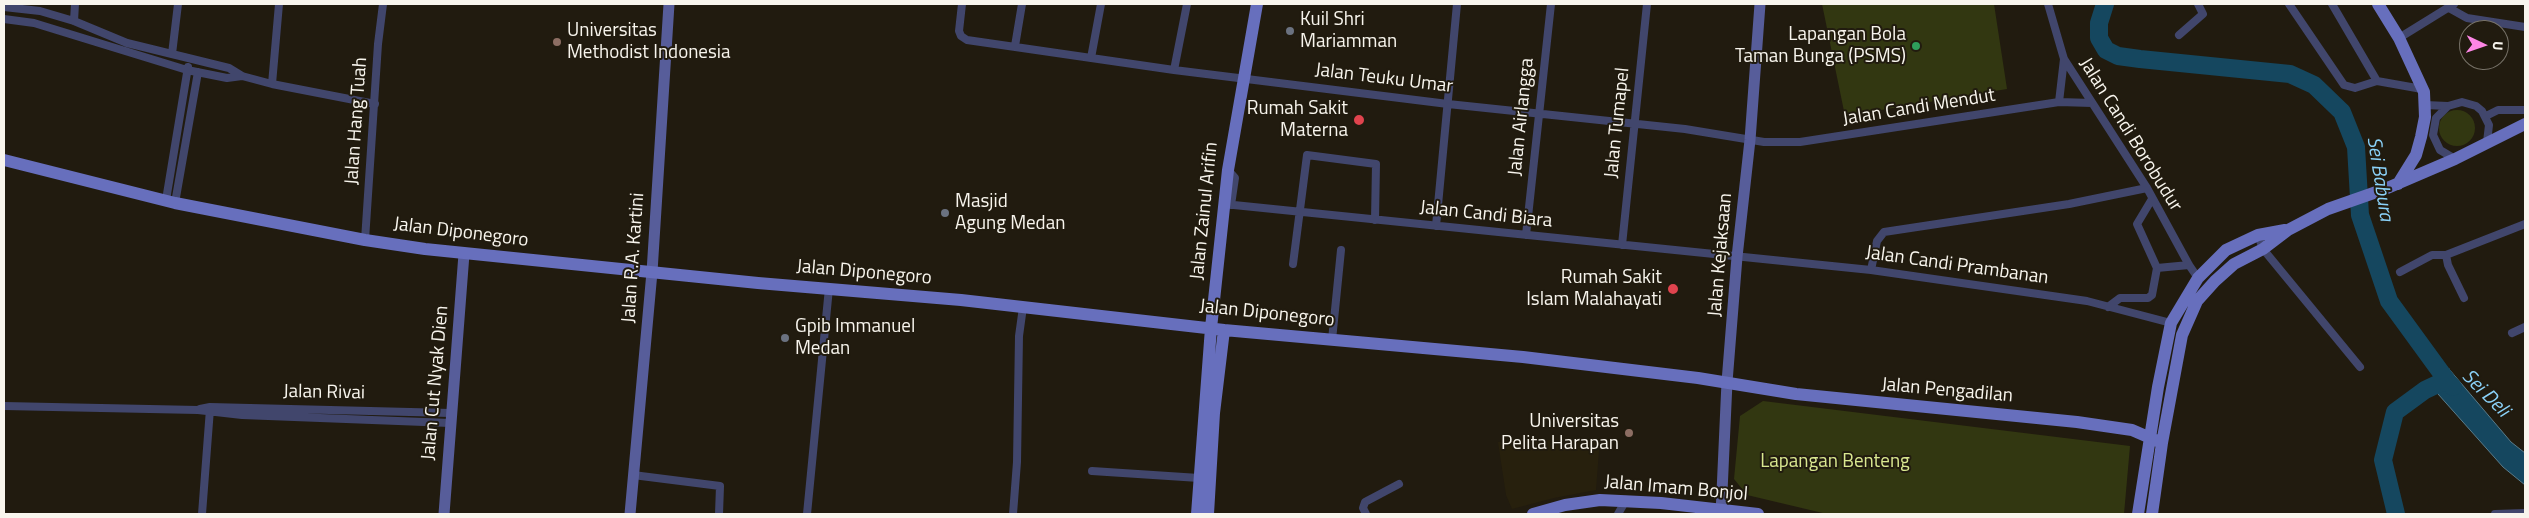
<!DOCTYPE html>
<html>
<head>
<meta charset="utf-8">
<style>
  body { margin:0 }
  #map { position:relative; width:2529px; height:518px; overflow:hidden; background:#211b0f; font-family:"Titillium Web",sans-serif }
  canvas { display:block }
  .frame { position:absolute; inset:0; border:5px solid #f8f5ed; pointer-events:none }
  .north { position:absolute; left:2459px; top:20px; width:50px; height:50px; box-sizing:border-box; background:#211b0f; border:1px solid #777268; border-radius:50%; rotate:93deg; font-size:14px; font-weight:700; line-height:20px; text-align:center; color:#f8f5ed }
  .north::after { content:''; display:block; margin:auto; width:18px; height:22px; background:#fc86e4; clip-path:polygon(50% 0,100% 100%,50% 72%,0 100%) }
</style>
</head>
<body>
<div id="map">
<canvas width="2529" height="518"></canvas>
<div class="frame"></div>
<div class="north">U</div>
</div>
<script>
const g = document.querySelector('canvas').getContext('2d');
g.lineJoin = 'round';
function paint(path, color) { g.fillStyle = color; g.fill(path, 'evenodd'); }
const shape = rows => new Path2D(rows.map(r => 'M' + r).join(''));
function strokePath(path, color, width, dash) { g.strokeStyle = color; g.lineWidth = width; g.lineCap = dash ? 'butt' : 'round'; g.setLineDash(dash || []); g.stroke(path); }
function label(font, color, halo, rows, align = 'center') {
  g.font = font + ' "Titillium Web",sans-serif'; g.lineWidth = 4; g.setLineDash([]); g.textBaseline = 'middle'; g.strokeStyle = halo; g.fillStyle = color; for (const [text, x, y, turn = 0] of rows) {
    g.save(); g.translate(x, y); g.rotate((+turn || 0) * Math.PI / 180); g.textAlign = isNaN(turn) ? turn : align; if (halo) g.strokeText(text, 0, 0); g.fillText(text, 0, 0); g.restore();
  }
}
paint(shape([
  [1600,438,1596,490,1554,498,1512,509,1506,495,1498,442]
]), '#27200d');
paint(shape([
  [1822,4,1994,4,2007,89,1845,116],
  '2439 128a18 18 0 1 1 36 0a18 18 0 1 1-36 0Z',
  [1763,401,2130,446,2124,514,1827,514,1747,495,1734,479,1740,416]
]), '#323711');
const water = shape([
  [2449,369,2511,442,2525,453,2525,485,2503,467,2430,385,2449,369]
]);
paint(water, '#15475f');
strokePath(water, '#597b8a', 1);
strokePath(shape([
  [2105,4,2099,23,2099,38,2106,50,2118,56,2140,59,2290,74,2314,85,2342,112,2356,147,2360,215,2389,301,2448,382],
  [2396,514,2383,460,2395,412,2425,390,2442,382,2448,382,2453,387]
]), '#15475f', 18);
strokePath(shape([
  [962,4,959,31,961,36,967,40,1174,70,1448,104,1685,129,1764,142,1800,142,2059,102,2092,103],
  [2048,4,2064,59,2147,188,2189,265,2198,278],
  [2289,4,2344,85,2355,88,2377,81],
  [2332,4,2377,81,2422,89],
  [4,7,40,11,74,21,127,43,229,68,242,76,272,84,375,104],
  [2449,8,2467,18,2525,27],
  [4,19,34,23,187,70,227,78,242,76],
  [74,21,75,4],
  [2179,35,2203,14,2198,4],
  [2399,38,2454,4],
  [1015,46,1022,4],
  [172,54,178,4],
  [1091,58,1101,4],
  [1174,70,1187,4],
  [272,84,279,4],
  [2059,102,2064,59],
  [2425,105,2448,106],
  [2486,116,2498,110,2525,110],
  [2455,159,2440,150,2433,135,2436,118,2448,106,2462,102,2476,106,2482,111,2489,125,2487,142],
  [1228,170,1235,178,1231,205],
  [2152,199,2137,224,2157,268,2189,265],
  [166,200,188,67],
  [175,203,198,72],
  [1224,204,1871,270,2087,301,2171,323],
  [1436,226,1457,4],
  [1526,235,1551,4],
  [2258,235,2263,249,2360,367],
  [365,240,378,44,383,4],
  [1622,245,1647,4],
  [1293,264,1307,155,1376,164,1375,220],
  [1871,270,1877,241,1884,232,2069,204,2147,188],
  [2400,272,2432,255,2446,255],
  [2464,298,2448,265,2446,255,2525,224],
  [2108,307,2120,298,2148,298,2152,295,2157,268],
  [2512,333,2525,327],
  [1332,340,1341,250],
  [4,406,198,410,242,415,450,423],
  [200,409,210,407,450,413],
  [1092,471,1199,478],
  [633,475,720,486,719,514],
  [202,514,210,409],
  [807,514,829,288],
  [1013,514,1017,462,1019,336,1023,307],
  [1366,514,1363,508,1365,502,1399,484],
  [1618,514,1626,500],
  [2495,514,2525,513]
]), '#41466c', 8);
strokePath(shape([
  [444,514,464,254],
  [630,514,652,272,669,4],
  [1721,514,1727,382,1737,257,1750,140,1760,4]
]), '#575d9a', 11);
strokePath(shape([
  [2378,4,2399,38,2424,92,2425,117,2421,137,2416,155,2398,184],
  [4,160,175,203,365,240,425,249,758,283,961,300,1224,330,1523,357,1698,378,1796,394,2077,422,2132,430,2162,443],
  [1197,514,1211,328,1228,170,1257,4],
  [1208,514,1214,413,1224,330],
  [1533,514,1565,505,1600,500,1661,503,1758,514],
  [2138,514,2158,387,2171,323,2198,278,2226,250,2258,235,2285,230],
  [2152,514,2162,443,2182,335,2197,301,2215,281,2234,264,2263,249,2288,230,2328,209,2385,189,2455,159,2525,124]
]), '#676fbd', 12);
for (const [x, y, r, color] of [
  [1290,31,5,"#6b7280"],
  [557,42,5,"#8d6e63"],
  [1916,46,5,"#2e9e5b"],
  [1359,120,6,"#e0444e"],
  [945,213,5,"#6b7280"],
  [1673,289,6,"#e0444e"],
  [785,338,5,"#6b7280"],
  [1629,433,5,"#8d6e63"]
]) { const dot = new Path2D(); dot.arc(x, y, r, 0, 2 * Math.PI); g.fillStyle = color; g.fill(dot); strokePath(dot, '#211b0f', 2); }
label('19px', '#f8f5ed', '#211b0f', [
  ["Kuil Shri",1300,20],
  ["Mariamman",1300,42],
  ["Universitas",567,31],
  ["Methodist Indonesia",567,53],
  ["Lapangan Bola",1906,35,"right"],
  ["Taman Bunga (PSMS)",1906,57,"right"],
  ["Rumah Sakit",1348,109,"right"],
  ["Materna",1348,131,"right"],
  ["Masjid",955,202],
  ["Agung Medan",955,224],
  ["Rumah Sakit",1662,278,"right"],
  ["Islam Malahayati",1662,300,"right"],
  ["Gpib Immanuel",795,327],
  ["Medan",795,349],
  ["Universitas",1619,422,"right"],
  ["Pelita Harapan",1619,444,"right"]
], 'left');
label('19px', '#f8f5ed', '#211b0f', [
  ["Jalan Teuku Umar",1384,79,7],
  ["Jalan Candi Mendut",1919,108,-9],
  ["Jalan Airlangga",1522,117,-84],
  ["Jalan Hang Tuah",357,121,-86],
  ["Jalan Tumapel",1618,123,-84],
  ["Jalan Candi Borobudur",2130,135,58],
  ["Jalan Zainul Arifin",1205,211,-84],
  ["Jalan Candi Biara",1486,215,6],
  ["Jalan Diponegoro",461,233,7],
  ["Jalan Kejaksaan",1721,255,-85],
  ["Jalan R.A. Kartini",634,258,-86],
  ["Jalan Candi Prambanan",1957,266,8],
  ["Jalan Diponegoro",864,273,5],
  ["Jalan Diponegoro",1267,314,6],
  ["Jalan Cut Nyak Dien",436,383,-85],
  ["Jalan Pengadilan",1947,391,5],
  ["Jalan Rivai",324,393,1],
  ["Jalan Imam Bonjol",1676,489,5]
]);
label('19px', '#dae890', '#211b0f', [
  ["Lapangan Benteng",1835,462]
]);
label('italic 20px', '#8bd2f9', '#211b0f', [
  ["Sei Babura",2379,179,81],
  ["Sei Deli",2485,394,45]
]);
</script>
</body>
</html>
